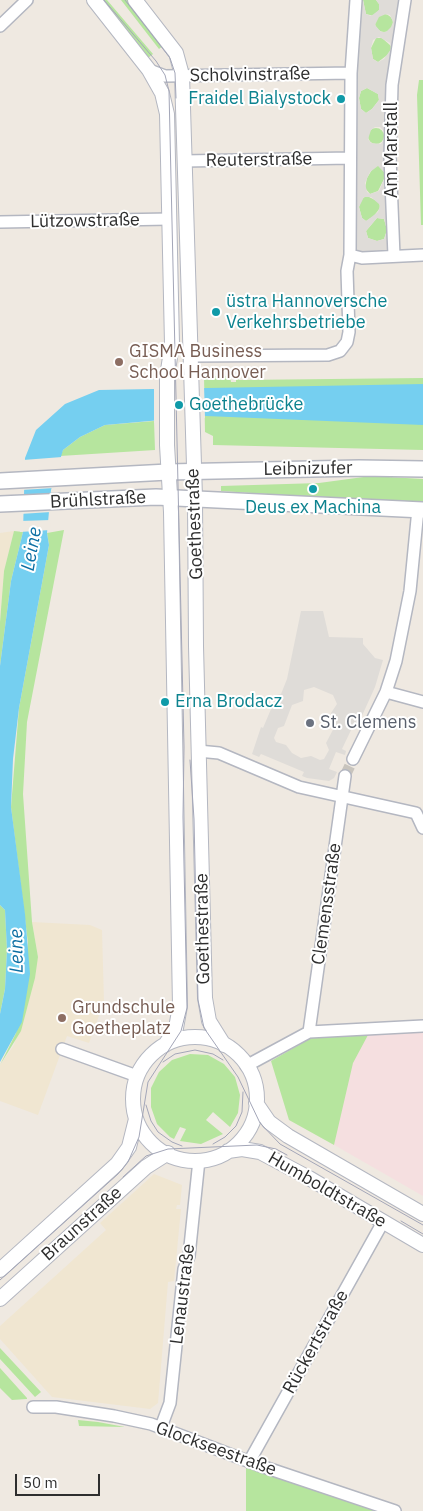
<!DOCTYPE html>
<html>
<head>
<meta charset="utf-8">
<style>
  body { margin:0 }
  #map { position:relative; width:423px; height:1511px; overflow:hidden; background:#efe9e1; font-family:"IBM Plex Sans",sans-serif }
  canvas { display:block }
  .scale { position:absolute; left:15px; top:1474px; width:85px; height:22px; box-sizing:border-box; border:2px solid #2e2e2e; border-top:0; padding-left:6px; font-size:15px; line-height:18px; white-space:nowrap; color:#2e2e2e; -webkit-text-stroke:4px #fff; paint-order:stroke }
</style>
</head>
<body>
<div id="map">
<canvas width="423" height="1511"></canvas>
<div class="scale">50 m</div>
</div>
<script>
const g = document.querySelector('canvas').getContext('2d');
g.lineJoin = 'round';
function paint(path, color) { g.fillStyle = color; g.fill(path, 'evenodd'); }
const shape = rows => new Path2D(rows.map(r => 'M' + r).join(''));
function strokePath(path, color, width, dash) { g.strokeStyle = color; g.lineWidth = width; g.lineCap = dash ? 'butt' : 'round'; g.setLineDash(dash || []); g.stroke(path); }
function label(font, color, halo, rows, align = 'center') {
  g.font = font + ' "IBM Plex Sans",sans-serif'; g.lineWidth = 4; g.setLineDash([]); g.textBaseline = 'middle'; g.strokeStyle = halo; g.fillStyle = color; for (const [text, x, y, turn = 0] of rows) {
    g.save(); g.translate(x, y); g.rotate((+turn || 0) * Math.PI / 180); g.textAlign = isNaN(turn) ? turn : align; if (halo) g.strokeText(text, 0, 0); g.fillText(text, 0, 0); g.restore();
  }
}
paint(shape([
  [14,531,4,571,0,622,0,533],
  [32,922,90,925,102,930,104,1002,89,1043,67,1036,38,1115,0,1101,0,1065,14,1045,38,957],
  [154,1174,182,1185,180,1205,177,1205,176,1209,181,1209,174,1281,168,1282,158,1403,150,1409,52,1397,0,1339,0,1326,106,1230,100,1223]
]), '#f0e6d1');
paint(shape([
  [423,1031,423,1196,296,1123,311,1038]
]), '#f5dfe0');
paint(shape([
  [99,0,107,0,153,54,148,58],
  [121,0,130,0,164,45,159,49],
  [363,0,376,0,379,4,379,10,374,16,366,14],
  '375 23a9 9 0 1 1 18 0a9 9 0 1 1-18 0Z',
  [376,38,382,38,391,46,390,53,378,62,373,59,371,48],
  [419,80,423,80,423,225,421,225,417,95],
  [367,88,378,94,379,100,372,109,366,113,361,109,359,98,361,91],
  '368 136a8 8 0 1 1 16 0a8 8 0 1 1-16 0Z',
  [378,165,384,172,384,179,378,191,370,194,365,188,367,178,373,168],
  [367,196,379,202,380,208,373,217,366,221,362,218,359,207,361,199],
  [377,218,384,219,387,230,384,239,377,241,368,238,366,231],
  [204,376,230,376,231,382,236,382,236,376,238,376,239,380,423,378,423,450,213,445,213,436,205,432],
  [154,421,155,450,60,456,63,450,80,437,105,425],
  [371,476,423,479,423,504,221,491,221,486,319,483],
  [64,530,27,722,23,794,32,922,38,957,35,978,21,1031,0,1065,16,1033,28,943,11,807,19,708,49,545,47,533],
  [14,531,23,532,11,581,0,666,0,622,4,571],
  [0,905,5,910,7,950,5,989,0,1014],
  [368,1035,353,1063,334,1145,289,1120,271,1061,311,1038],
  [190,1054,208,1055,224,1064,235,1077,240,1095,238,1113,230,1127,213,1112,206,1120,223,1134,201,1144,180,1141,186,1129,180,1127,174,1139,170,1137,157,1124,151,1107,151,1088,159,1072,172,1060],
  [0,1348,41,1392,35,1397,0,1359],
  [0,1368,27,1398,27,1399,12,1400,0,1388],
  [78,1420,98,1422,125,1427,79,1426],
  [246,1467,265,1473,381,1511,246,1511]
]), '#b6e59e');
paint(shape([
  [360,0,363,0,366,14,371,16,379,10,379,4,376,0,405,0,392,85,394,256,350,255,350,158],
  [386,14,390,15,393,22,391,27,386,32,381,32,375,25,379,17],
  [379,37,390,43,391,49,384,59,378,62,373,59,371,48,373,40],
  [367,88,378,94,379,100,372,109,366,113,361,109,359,98,361,91],
  [375,127,380,127,384,131,384,139,381,144,371,143,368,139,371,130],
  [378,166,384,172,384,179,379,191,370,194,367,192,365,183,370,172],
  [364,197,371,197,380,205,378,212,366,221,362,218,359,207],
  [377,218,384,219,387,230,384,239,377,241,368,238,366,231],
  [301,611,323,611,329,637,363,638,363,644,375,658,383,660,375,687,356,729,352,728,342,749,346,751,345,755,336,752,329,769,337,772,334,778,329,781,307,778,302,776,304,772,261,754,259,757,252,754,261,727,263,728,277,695,281,694,287,679],
  [314,687,333,695,337,704,331,713,336,724,326,743,329,750,324,759,320,760,311,756,301,758,292,753,286,745,276,742,274,738,278,728,284,726,292,705,303,701,304,690]
]), '#dfdcd8');
paint(shape([
  [423,384,423,425,206,416,105,425,80,437,63,450,51,490,47,533,49,545,19,708,13,759,11,807,25,914,30,974,22,1022,0,1062,0,1014,5,989,7,950,5,910,0,905,0,666,11,581,23,532,25,458,36,430,65,404,99,390]
]), '#75cff0');
paint(shape([
  [204,385,205,418,154,423,154,387],
  [62,457,54,488,21,490,23,460],
  [53,495,51,512,20,514,21,497],
  [51,520,50,530,20,532,20,521]
]), '#efe9e1');
strokePath(shape([
  [345,776,353,759]
]), '#c8c4bd', 11, [11, 5.5]);
const minor = shape([
  [0,26,27,0],
  [149,70,165,76,351,73],
  [184,161,350,158],
  [0,222,170,219],
  [350,255,362,258,423,255],
  [394,256,390,157,392,85,405,0],
  [190,356,328,355,340,351,347,342,349,332,347,271,350,255,351,73,356,0],
  [386,692,423,702],
  [198,751,219,753,299,787,416,813,423,828],
  [353,759,386,692,396,661,410,591,418,509],
  [309,1032,345,776],
  [62,1049,137,1076],
  [246,1066,309,1032,423,1026],
  [33,1407,56,1407,114,1416,151,1424,258,1465,395,1511],
  [161,1427,170,1403,184,1269,189,1256,199,1160],
  [249,1462,383,1222]
]);
const tertiary = shape([
  [94,0,149,70,162,93,167,114,172,344,167,377,167,445,171,512,180,1006,176,1028,165,1045],
  [135,0,176,53,182,75,195,498,196,646,205,998,209,1021,224,1045],
  '133 1099a62 62 0 1 1 124 0a62 62 0 1 1-124 0Z',
  [256,1103,269,1122,288,1136,423,1214],
  [228,1151,242,1149,260,1152,309,1178,423,1245],
  [0,1270,117,1164,129,1147,136,1119],
  [0,1299,146,1167,168,1153]
]);
const secondary = shape([
  [0,481,168,472,359,468,423,469],
  [0,504,156,497,423,510]
]);
strokePath(minor, '#b4b7c1', 14);
strokePath(tertiary, '#b4b7c1', 16);
strokePath(secondary, '#b4b7c1', 18);
strokePath(minor, '#fff', 11);
strokePath(tertiary, '#fff', 14);
strokePath(secondary, '#fff', 15);
strokePath(shape([
  [125,0,170,58,175,73,176,98],
  [190,760,194,819,198,1000,204,1028,238,1077,260,1123,280,1144,423,1225],
  [163,1062,175,1054,195,1050,213,1054,223,1060],
  [146,1105,151,1121,158,1132,172,1142,182,1146],
  [213,1144,225,1137,236,1126,242,1112,243,1092],
  [123,1177,146,1156,168,1149,257,1145,276,1149,287,1155],
  [401,1221,423,1234],
  [0,1280,118,1174,128,1162,139,1137,148,1082,181,1031,187,1008,183,817,184,747,169,91,165,75,156,61,104,0]
]), '#a3a6b8', 1);
for (const [x, y, r, color] of [
  [341,99,5,"#0f9aa8"],
  [216,312,5,"#0f9aa8"],
  [119,362,5,"#8d6e63"],
  [179,405,5,"#0f9aa8"],
  [313,489,5,"#0f9aa8"],
  [165,702,5,"#0f9aa8"],
  [310,723,5,"#6b7280"],
  [62,1018,5,"#8d6e63"]
]) { const dot = new Path2D(); dot.arc(x, y, r, 0, 2 * Math.PI); g.fillStyle = color; g.fill(dot); strokePath(dot, '#fff', 2); }
label('18px', '#2e2e2e', '#fff', [
  ["Scholvinstraße",250,75,-1],
  ["Am Marstall",392,150,-90],
  ["Reuterstraße",259,160,-1],
  ["Lützowstraße",85,221,-1],
  ["Leibnizufer",308,469,-1],
  ["Brühlstraße",98,500,-3],
  ["Goethestraße",195,524,-92],
  ["Clemensstraße",327,904,-82],
  ["Goethestraße",203,929,-91],
  ["Humboldtstraße",327,1190,30],
  ["Braunstraße",82,1224,-42],
  ["Lenaustraße",183,1294,-83],
  ["Rückertstraße",316,1342,-61],
  ["Glockseestraße",216,1449,20]
]);
label('18px', '#0d838f', '#fff', [
  ["Fraidel Bialystock",331,99,"right"],
  ["üstra Hannoversche",226,302],
  ["Verkehrsbetriebe",226,323],
  ["Goethebrücke",189,405],
  ["Deus ex Machina",313,508,"center"],
  ["Erna Brodacz",175,702]
], 'left');
label('18px', '#785e54', '#fff', [
  ["GISMA Business",129,352],
  ["School Hannover",129,373],
  ["Grundschule",72,1008],
  ["Goetheplatz",72,1029]
], 'left');
label('18px', '#5b616d', '#fff', [
  ["St. Clemens",320,723]
], 'left');
label('italic 19px', '#0d6fa3', '#fff', [
  ["Leine",32,549,-80],
  ["Leine",17,951,-91]
]);
</script>
</body>
</html>
